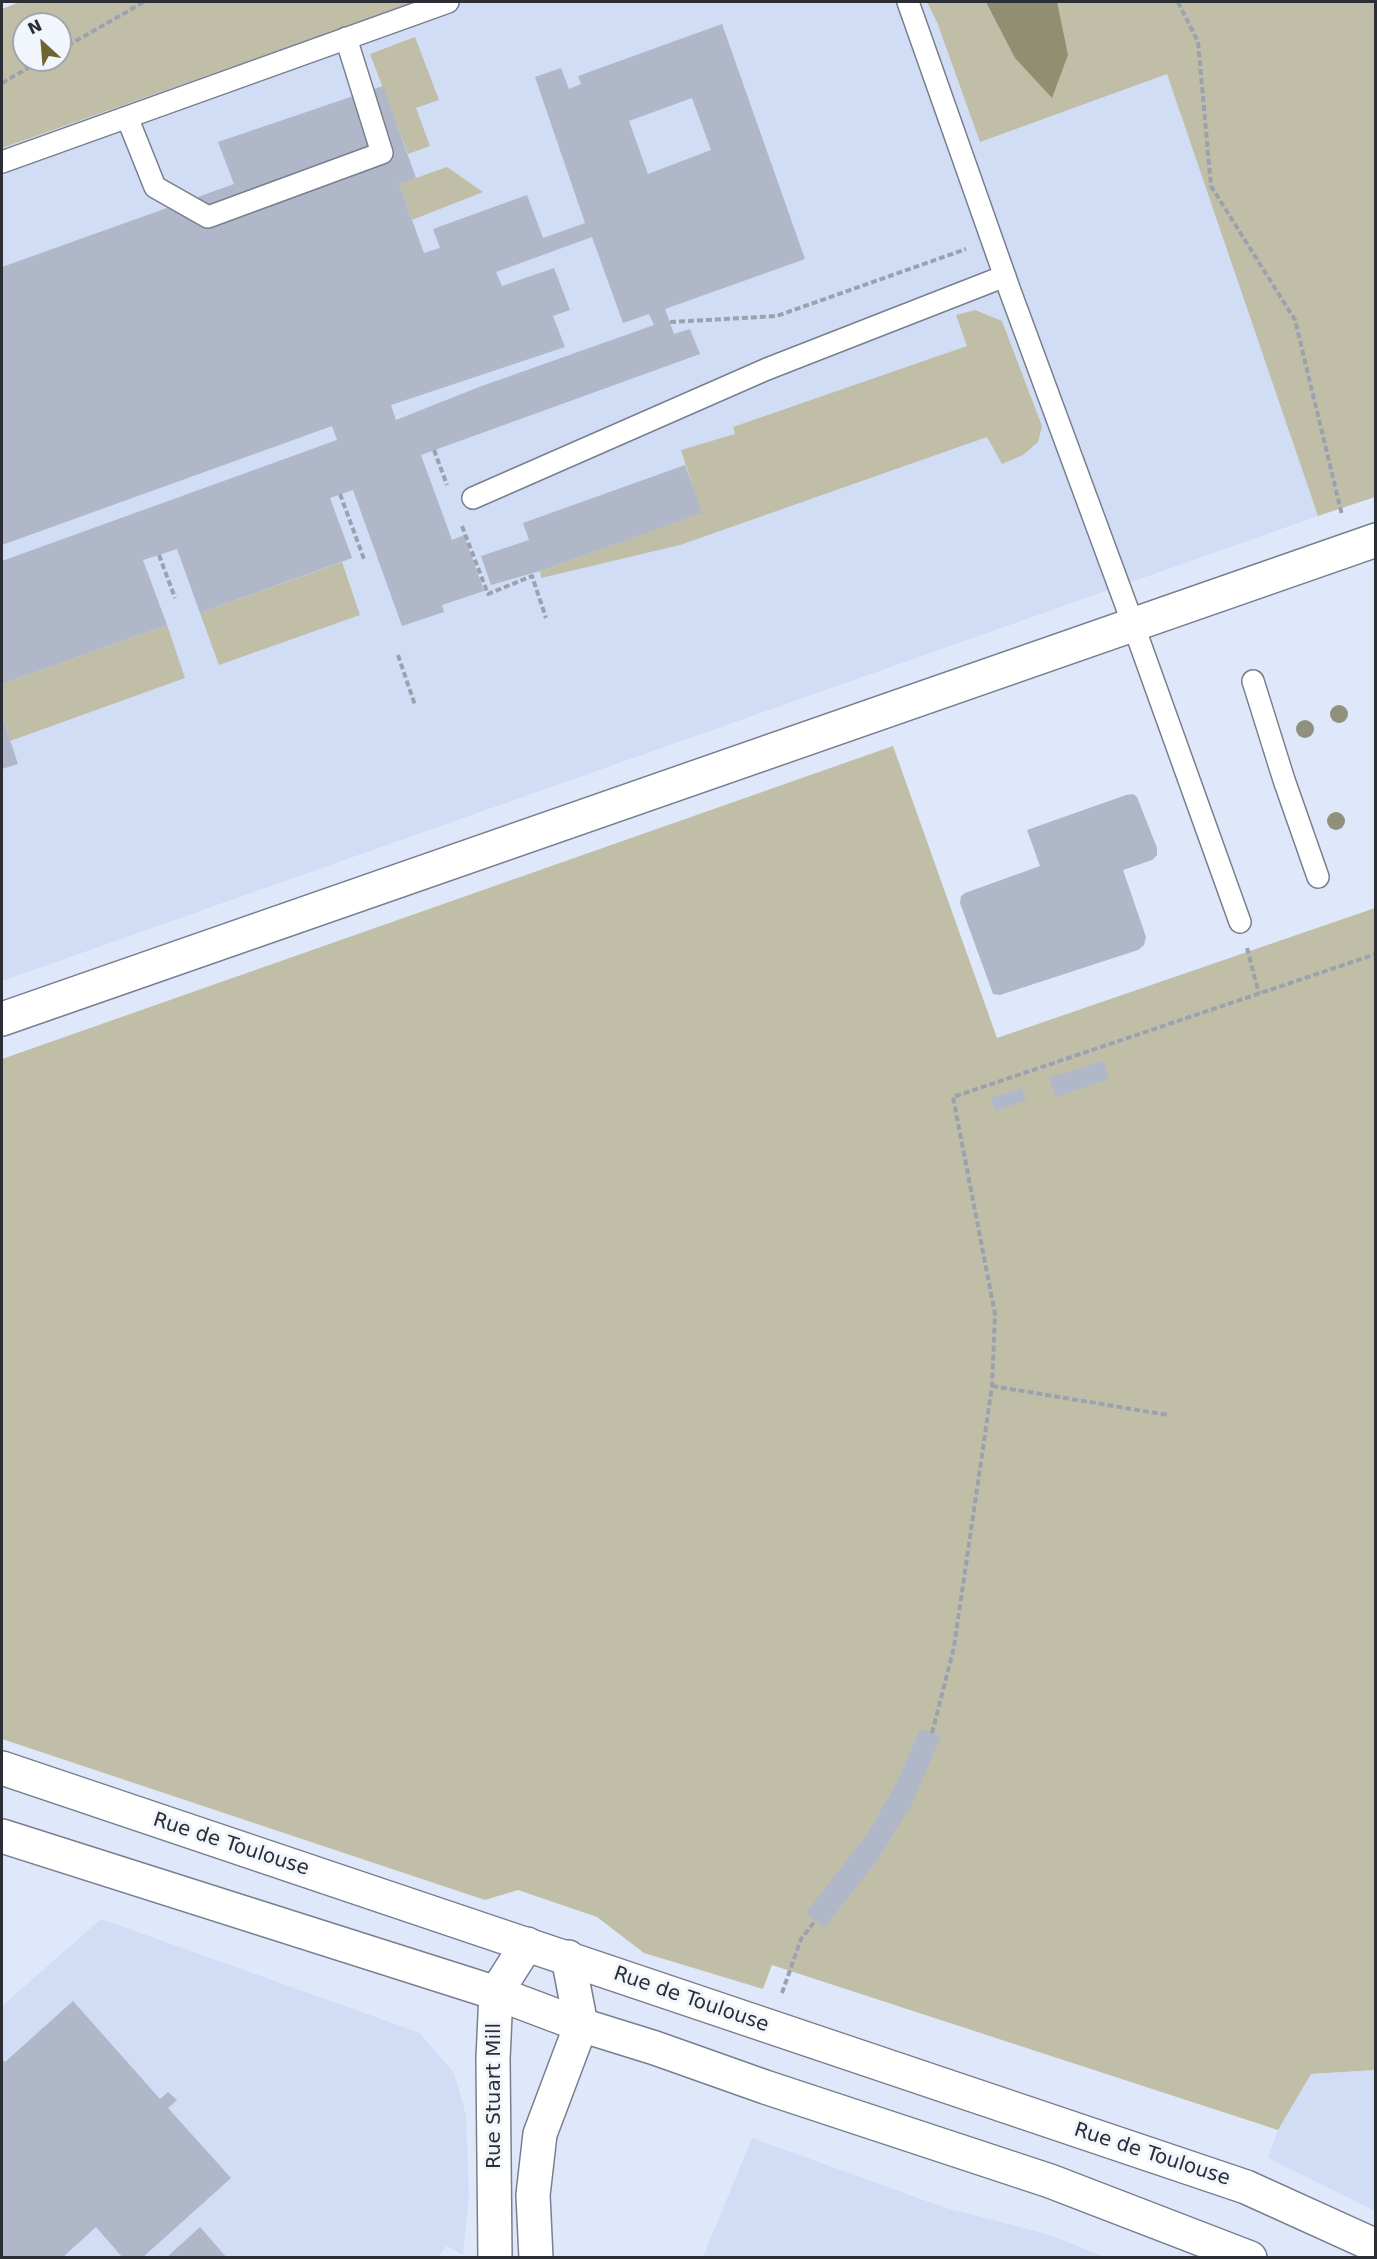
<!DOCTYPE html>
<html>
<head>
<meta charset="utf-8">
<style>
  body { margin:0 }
  #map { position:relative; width:1377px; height:2259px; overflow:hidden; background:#dfe8fa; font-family:"DejaVu Sans",sans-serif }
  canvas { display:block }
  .frame { position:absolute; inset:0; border:3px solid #2b2f35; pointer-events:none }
  .north { position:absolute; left:12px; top:12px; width:60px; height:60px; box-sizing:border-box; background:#f1f5fc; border:2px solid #a2a6ac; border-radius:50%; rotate:334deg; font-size:16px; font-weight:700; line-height:24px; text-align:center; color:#2b2f35 }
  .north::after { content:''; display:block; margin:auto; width:21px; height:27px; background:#6e6532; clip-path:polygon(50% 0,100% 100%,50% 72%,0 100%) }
</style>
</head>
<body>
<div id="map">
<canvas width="1377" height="2259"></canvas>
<div class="frame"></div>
<div class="north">N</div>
</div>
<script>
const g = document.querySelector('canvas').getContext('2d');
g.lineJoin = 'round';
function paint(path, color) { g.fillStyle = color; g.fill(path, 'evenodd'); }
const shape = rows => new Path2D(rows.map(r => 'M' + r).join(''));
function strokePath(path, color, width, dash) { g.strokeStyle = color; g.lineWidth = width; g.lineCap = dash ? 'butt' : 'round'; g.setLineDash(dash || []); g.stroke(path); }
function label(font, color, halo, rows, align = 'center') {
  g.font = font + ' "DejaVu Sans",sans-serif'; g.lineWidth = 6; g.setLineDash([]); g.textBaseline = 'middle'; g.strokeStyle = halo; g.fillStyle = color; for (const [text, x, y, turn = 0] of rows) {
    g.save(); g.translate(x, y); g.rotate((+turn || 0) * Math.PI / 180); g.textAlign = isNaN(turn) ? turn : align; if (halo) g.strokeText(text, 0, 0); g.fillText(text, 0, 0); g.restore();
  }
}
paint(shape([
  [20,2,1144,2,1318,516,2,981,2,9],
  [24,24,60,24,60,60,24,60],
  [101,1919,420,2033,454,2073,466,2115,469,2197,463,2255,447,2246,437,2258,2,2257,2,2006],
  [1375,2070,1375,2211,1268,2158,1278,2130,1311,2074],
  [752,2138,943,2207,1050,2235,1105,2257,703,2257]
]), '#d1ddf5');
paint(shape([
  [20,2,415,2,2,148,2,9],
  [24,24,60,24,60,60,24,60],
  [927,2,1375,2,1375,497,1318,516,1167,74,980,142,937,22],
  [415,37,439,100,416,108,430,146,408,154,370,54],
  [447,167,483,192,412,220,399,184],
  [975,310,1002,321,1042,426,1038,442,1023,455,1002,464,987,437,680,545,541,578,540,571,701,513,681,450,735,434,733,427,967,346,956,315],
  [342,562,360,615,219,665,200,613],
  [167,625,185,678,10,741,2,715,2,684],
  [893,746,997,1038,1375,908,1375,2070,1311,2074,1278,2130,772,1965,763,1989,644,1953,597,1917,518,1890,485,1900,2,1739,2,1059]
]), '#c1bea8');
paint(shape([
  [986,2,1057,2,1068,55,1052,98,1015,58]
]), '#928e71');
paint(shape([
  [722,24,805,259,665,309,674,334,690,329,700,354,421,455,452,540,464,535,484,591,442,605,444,612,402,626,353,490,330,498,352,558,200,613,177,549,159,555,143,560,167,625,2,684,2,561,337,440,332,426,2,545,2,267,234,184,218,142,383,86,416,178,399,184,424,253,440,248,433,229,527,195,543,238,585,223,535,77,561,68,569,89,581,84,578,76],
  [692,98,711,150,648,174,629,121],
  [592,237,623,323,649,314,654,325,479,387,396,420,391,405,565,347,553,316,570,310,554,268,502,286,496,272],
  [685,465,702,513,540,571,491,585,481,556,529,540,523,523],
  [2,716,18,764,2,769],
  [1133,794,1137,797,1157,848,1157,855,1152,860,1123,870,1146,937,1144,945,1138,950,1000,995,993,994,960,903,961,896,965,893,1040,866,1027,830,1126,795],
  [1103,1061,1109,1079,1056,1097,1049,1078],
  [1022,1088,1026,1100,995,1111,991,1098],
  [920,1729,941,1736,913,1802,876,1862,824,1928,806,1913,868,1833,897,1782],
  [73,2001,160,2099,168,2092,177,2100,168,2108,231,2178,142,2258,123,2258,96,2227,62,2258,2,2258,2,2059,5,2062],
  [200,2227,227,2258,166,2258]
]), '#afb7c8');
const lane = shape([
  [908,2,1010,291,1133,624,1240,922],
  [127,117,155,187,208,217,382,153,346,38],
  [2,162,448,2],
  [473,498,767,369,1005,276],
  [1253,681,1284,780,1318,877]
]);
const street = shape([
  [2,1019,1376,540],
  [495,2258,493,2059,496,1993,527,1944],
  [536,2258,533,2195,540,2134,581,2025,568,1957]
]);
const primary = shape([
  [2,1768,1246,2187,1376,2246],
  [2,1836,496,1993,581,2025,655,2048,765,2087,1050,2181,1250,2258]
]);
strokePath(lane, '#777f8f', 24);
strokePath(street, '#777f8f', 36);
strokePath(primary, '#777f8f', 36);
strokePath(shape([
  [1178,2,1198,42,1211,186,1295,320,1342,515],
  [60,50,144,2],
  [2,83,42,60],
  [670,322,777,316,966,249],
  [434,450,447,485],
  [340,494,364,559],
  [462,526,488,594,532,576,546,618],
  [159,555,175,598],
  [398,655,415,705],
  [1247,948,1259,994],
  [992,1386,1168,1415],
  [932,1733,954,1647,992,1386,995,1314,953,1097,1376,954],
  [782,1993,801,1939,815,1921]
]), '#9ba2af', 4, [6, 3]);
strokePath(lane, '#fff', 21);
strokePath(street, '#fff', 33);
strokePath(primary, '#fff', 33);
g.fillStyle = '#91907c';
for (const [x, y] of [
  [1339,714],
  [1305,729],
  [1336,821]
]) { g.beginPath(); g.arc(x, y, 9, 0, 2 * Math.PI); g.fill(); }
label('20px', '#2b2f35', '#f1f5fc', [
  ["Rue de Toulouse",231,1845,18],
  ["Rue de Toulouse",691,2000,19],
  ["Rue Stuart Mill",495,2096,-90],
  ["Rue de Toulouse",1152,2155,18]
]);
</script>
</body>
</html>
